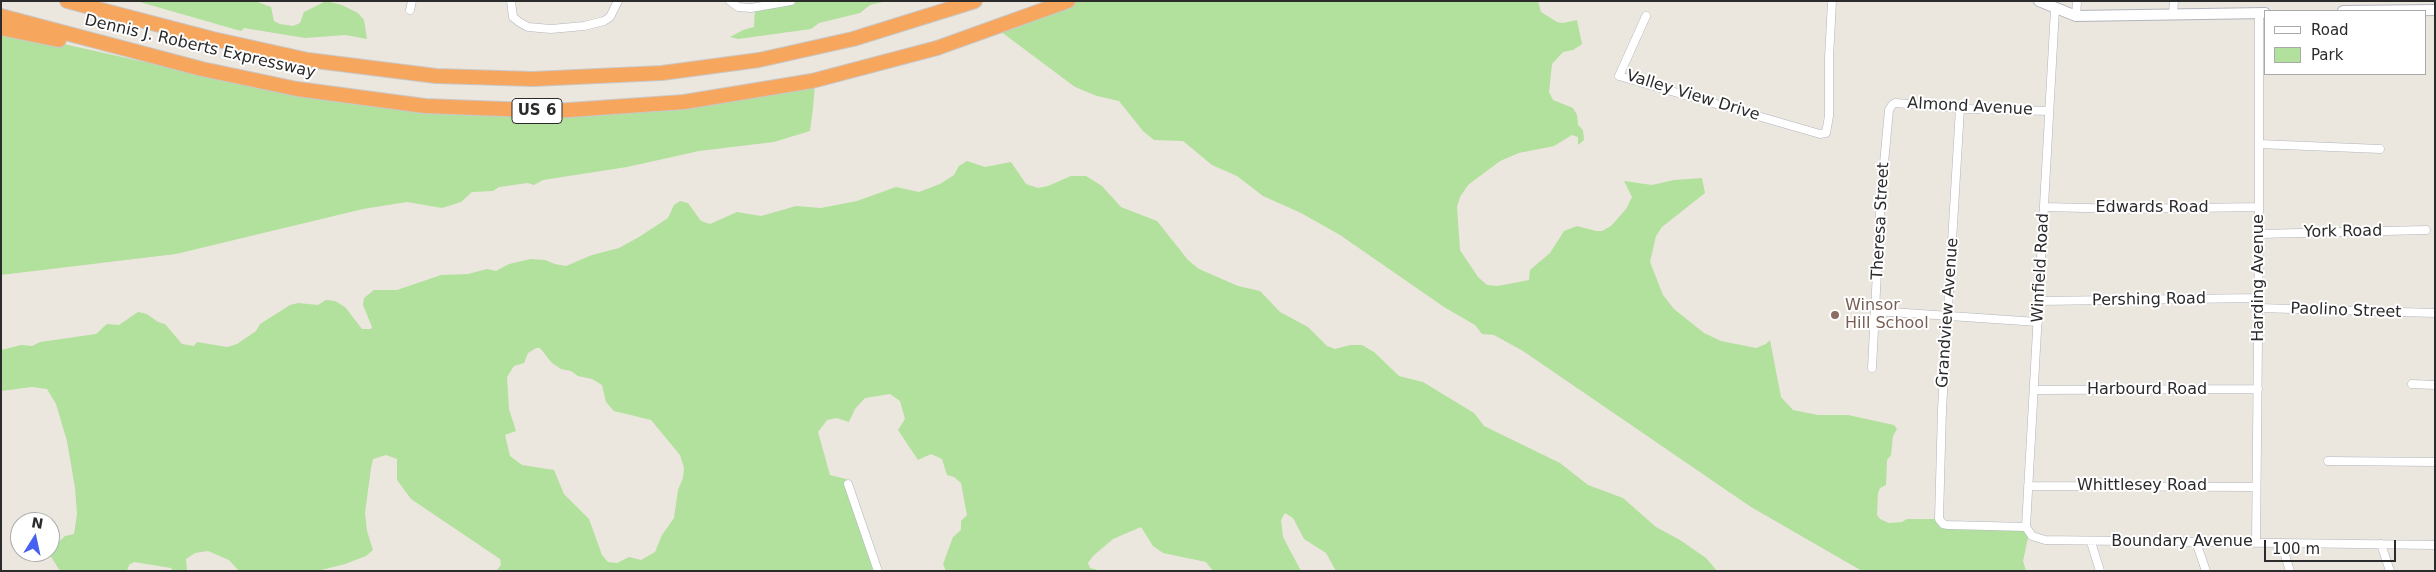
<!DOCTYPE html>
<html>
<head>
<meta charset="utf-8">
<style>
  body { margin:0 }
  #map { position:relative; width:2436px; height:572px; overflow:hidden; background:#ece7de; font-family:"DejaVu Sans",sans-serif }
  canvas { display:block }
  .frame { position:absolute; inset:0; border:2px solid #2b2b2b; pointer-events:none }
  .legend { position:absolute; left:2264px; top:10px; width:162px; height:65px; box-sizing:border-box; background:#fff; border:1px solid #aaa; margin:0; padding:6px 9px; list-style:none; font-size:15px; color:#2b2b2b }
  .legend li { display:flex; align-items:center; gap:10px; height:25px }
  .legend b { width:25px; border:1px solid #aaa }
  .north { position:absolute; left:10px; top:512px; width:50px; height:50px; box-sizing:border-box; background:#fff; border:1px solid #aaa; border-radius:50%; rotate:10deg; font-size:14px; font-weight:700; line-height:20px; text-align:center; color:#2b2b2b }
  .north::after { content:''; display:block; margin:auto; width:18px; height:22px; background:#4660f2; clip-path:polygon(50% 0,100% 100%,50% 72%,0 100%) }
  .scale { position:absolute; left:2264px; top:540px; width:132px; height:22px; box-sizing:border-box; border:2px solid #2b2b2b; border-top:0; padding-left:6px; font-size:15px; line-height:18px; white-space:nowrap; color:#2b2b2b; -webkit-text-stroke:4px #fff; paint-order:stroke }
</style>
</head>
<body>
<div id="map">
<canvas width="2436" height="572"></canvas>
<div class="frame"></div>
<ul class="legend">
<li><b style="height:6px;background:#fff"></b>Road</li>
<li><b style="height:14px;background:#b2e09d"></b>Park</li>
</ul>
<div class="north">N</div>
<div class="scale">100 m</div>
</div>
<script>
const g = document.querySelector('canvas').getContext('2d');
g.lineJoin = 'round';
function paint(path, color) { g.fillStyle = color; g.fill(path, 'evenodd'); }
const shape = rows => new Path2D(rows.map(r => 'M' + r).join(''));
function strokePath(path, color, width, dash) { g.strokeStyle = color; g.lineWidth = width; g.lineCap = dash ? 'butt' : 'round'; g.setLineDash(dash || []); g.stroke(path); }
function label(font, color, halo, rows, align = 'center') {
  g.font = font + ' "DejaVu Sans",sans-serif'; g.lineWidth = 4; g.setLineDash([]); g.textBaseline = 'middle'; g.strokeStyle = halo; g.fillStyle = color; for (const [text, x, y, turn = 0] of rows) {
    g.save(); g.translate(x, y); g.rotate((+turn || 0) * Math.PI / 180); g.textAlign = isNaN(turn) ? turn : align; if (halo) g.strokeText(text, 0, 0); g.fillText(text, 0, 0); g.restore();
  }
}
paint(shape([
  [136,1,255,1,271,7,274,21,280,24,293,26,300,23,304,12,326,1,342,5,358,13,364,20,367,39,345,35,305,38,244,28,241,31],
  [789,1,852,2,887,1,870,5,860,13,819,23,811,29,738,39,730,37,743,30,754,27,755,7],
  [1076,1,1538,1,1541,12,1557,22,1563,23,1577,20,1582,44,1573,50,1563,52,1552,64,1549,92,1553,100,1573,108,1577,115,1578,125,1583,130,1584,140,1578,145,1578,137,1572,135,1554,146,1519,153,1500,161,1468,185,1460,197,1457,207,1460,250,1478,277,1487,285,1498,286,1529,280,1530,270,1550,253,1564,231,1577,226,1596,231,1602,231,1611,226,1626,209,1632,197,1624,181,1652,185,1674,180,1702,178,1705,193,1662,227,1656,236,1650,262,1663,295,1674,309,1704,333,1721,341,1756,348,1766,344,1770,340,1781,397,1793,410,1818,415,1848,415,1894,425,1897,429,1893,436,1891,455,1887,460,1886,485,1880,488,1878,493,1877,515,1880,519,1889,523,1902,522,1907,519,1938,519,1944,523,2026,526,2029,533,2023,561,2026,571,1862,571,1751,507,1523,351,1494,335,1482,334,1475,325,1444,307,1340,235,1301,213,1263,196,1237,176,1212,165,1183,141,1154,140,1143,131,1119,101,1097,96,1075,87,1000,31],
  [1,30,248,85,502,112,815,85,813,108,810,131,774,142,699,151,627,167,543,180,534,185,528,183,499,187,493,191,472,192,461,202,442,208,407,202,363,209,176,254,1,275],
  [967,161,985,167,1011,162,1026,184,1038,188,1048,186,1071,176,1086,176,1102,186,1121,207,1157,221,1188,260,1199,269,1238,286,1260,291,1280,312,1308,327,1327,346,1335,349,1350,345,1362,345,1374,352,1399,376,1423,382,1474,413,1484,426,1560,463,1588,485,1623,498,1656,527,1680,540,1706,558,1717,571,1336,571,1326,553,1304,539,1293,518,1285,513,1281,520,1283,537,1301,571,1213,571,1206,562,1163,553,1153,546,1141,527,1113,539,1093,556,1088,563,1090,568,1102,571,946,571,943,564,953,537,961,530,961,521,967,515,961,483,954,477,947,475,942,459,931,454,918,460,898,430,905,419,900,401,890,394,865,398,855,409,849,422,837,418,827,420,818,432,830,475,846,479,851,489,879,571,496,571,501,565,500,559,411,499,397,480,397,459,386,455,373,459,371,468,365,513,367,531,373,550,366,556,345,564,317,571,239,571,229,560,208,551,195,553,186,559,187,571,173,571,171,568,134,562,129,565,127,571,60,571,48,552,65,536,74,534,77,514,75,488,67,441,56,404,47,389,32,387,1,391,1,350,21,345,32,346,40,342,96,334,107,324,119,325,138,312,147,314,158,322,165,324,182,344,194,346,197,342,227,347,237,344,256,331,260,324,290,305,298,303,318,305,326,300,335,301,345,307,362,329,371,329,372,327,363,305,364,298,374,290,397,290,441,275,468,274,487,269,496,271,509,264,531,259,545,260,555,264,566,266,592,255,619,248,639,237,668,218,674,205,680,201,688,203,701,221,710,224,737,212,761,216,796,206,821,208,857,201,896,187,919,192,940,184,954,175,959,166],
  [536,348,540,348,552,363,561,369,571,371,578,376,592,379,602,385,606,402,614,411,651,420,680,455,684,468,683,478,678,490,674,518,662,535,655,552,641,560,629,557,617,563,608,562,602,555,589,519,564,494,554,470,522,465,510,456,505,435,516,431,509,409,507,377,514,366,524,363,528,353]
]), '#b2e09d');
const minor = shape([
  [511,1,513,17,519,22,528,27,551,29,584,26,604,21,610,17,618,1],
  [730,1,738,7,751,8,791,1],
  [410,10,412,1],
  [2173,15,2174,1],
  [1646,16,1619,76,1820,134,1826,133,1829,116,1829,58,1832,1],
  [2076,16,2077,1],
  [1960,108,1942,409,1939,519,1943,524,1948,525,2026,527],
  [2259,144,2380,149],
  [2045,207,2124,209,2259,207],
  [2259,234,2426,230],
  [2039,301,2258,298],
  [2258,308,2435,313],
  [1876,311,2038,322],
  [1872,368,1881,195,1889,110,1892,105,1895,103,1970,109,2049,111],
  [2412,384,2435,385],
  [2035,390,2258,389],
  [2328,461,2435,462],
  [848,484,878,571],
  [2028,486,2256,487],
  [2026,527,2055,9],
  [2026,527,2032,536,2045,540,2435,545],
  [2091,542,2100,571],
  [2196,542,2206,571],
  [2256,543,2259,234,2259,13],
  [2281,543,2290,571],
  [2381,544,2390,571]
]);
const secondary = shape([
  [2039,1,2076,16,2265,13],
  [2343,11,2435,10]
]);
const motorway = shape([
  [67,1,213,39,308,60,436,76,533,79,662,73,759,60,853,39,975,1],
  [1,16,202,69,297,89,425,106,555,111,684,102,812,81,937,48,1068,1],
  [1,28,59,40]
]);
strokePath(minor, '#b1b4be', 9);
strokePath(secondary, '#b1b4be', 12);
strokePath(motorway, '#c8c8c8', 16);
strokePath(minor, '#fff', 8);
strokePath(secondary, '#fff', 10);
strokePath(motorway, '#f7a65e', 14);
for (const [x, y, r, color] of [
  [1835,315,5,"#8d6e63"]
]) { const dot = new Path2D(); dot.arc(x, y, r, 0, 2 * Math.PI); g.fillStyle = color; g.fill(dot); strokePath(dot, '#fff', 2); }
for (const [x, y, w] of [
  [537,111,50]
]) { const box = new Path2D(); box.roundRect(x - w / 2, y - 12.5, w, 25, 4); g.fillStyle = '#fff'; g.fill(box); strokePath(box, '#2b2b2b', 1); }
label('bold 15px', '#2b2b2b', null, [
  ["US 6",537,111]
]);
label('16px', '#2b2b2b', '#fff', [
  ["Dennis J. Roberts Expressway",200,47,13],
  ["Valley View Drive",1693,96,17],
  ["Almond Avenue",1970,107,3],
  ["Edwards Road",2152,208],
  ["Theresa Street",1881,221,-87],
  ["York Road",2343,232,-1],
  ["Winfield Road",2041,268,-87],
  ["Harding Avenue",2259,278,-90],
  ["Pershing Road",2149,300,-1],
  ["Paolino Street",2346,311,2],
  ["Grandview Avenue",1948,313,-86],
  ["Harbourd Road",2147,390],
  ["Whittlesey Road",2142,486],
  ["Boundary Avenue",2182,542]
]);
label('16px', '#785e54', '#fff', [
  ["Winsor",1845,306],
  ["Hill School",1845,324]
], 'left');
</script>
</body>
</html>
